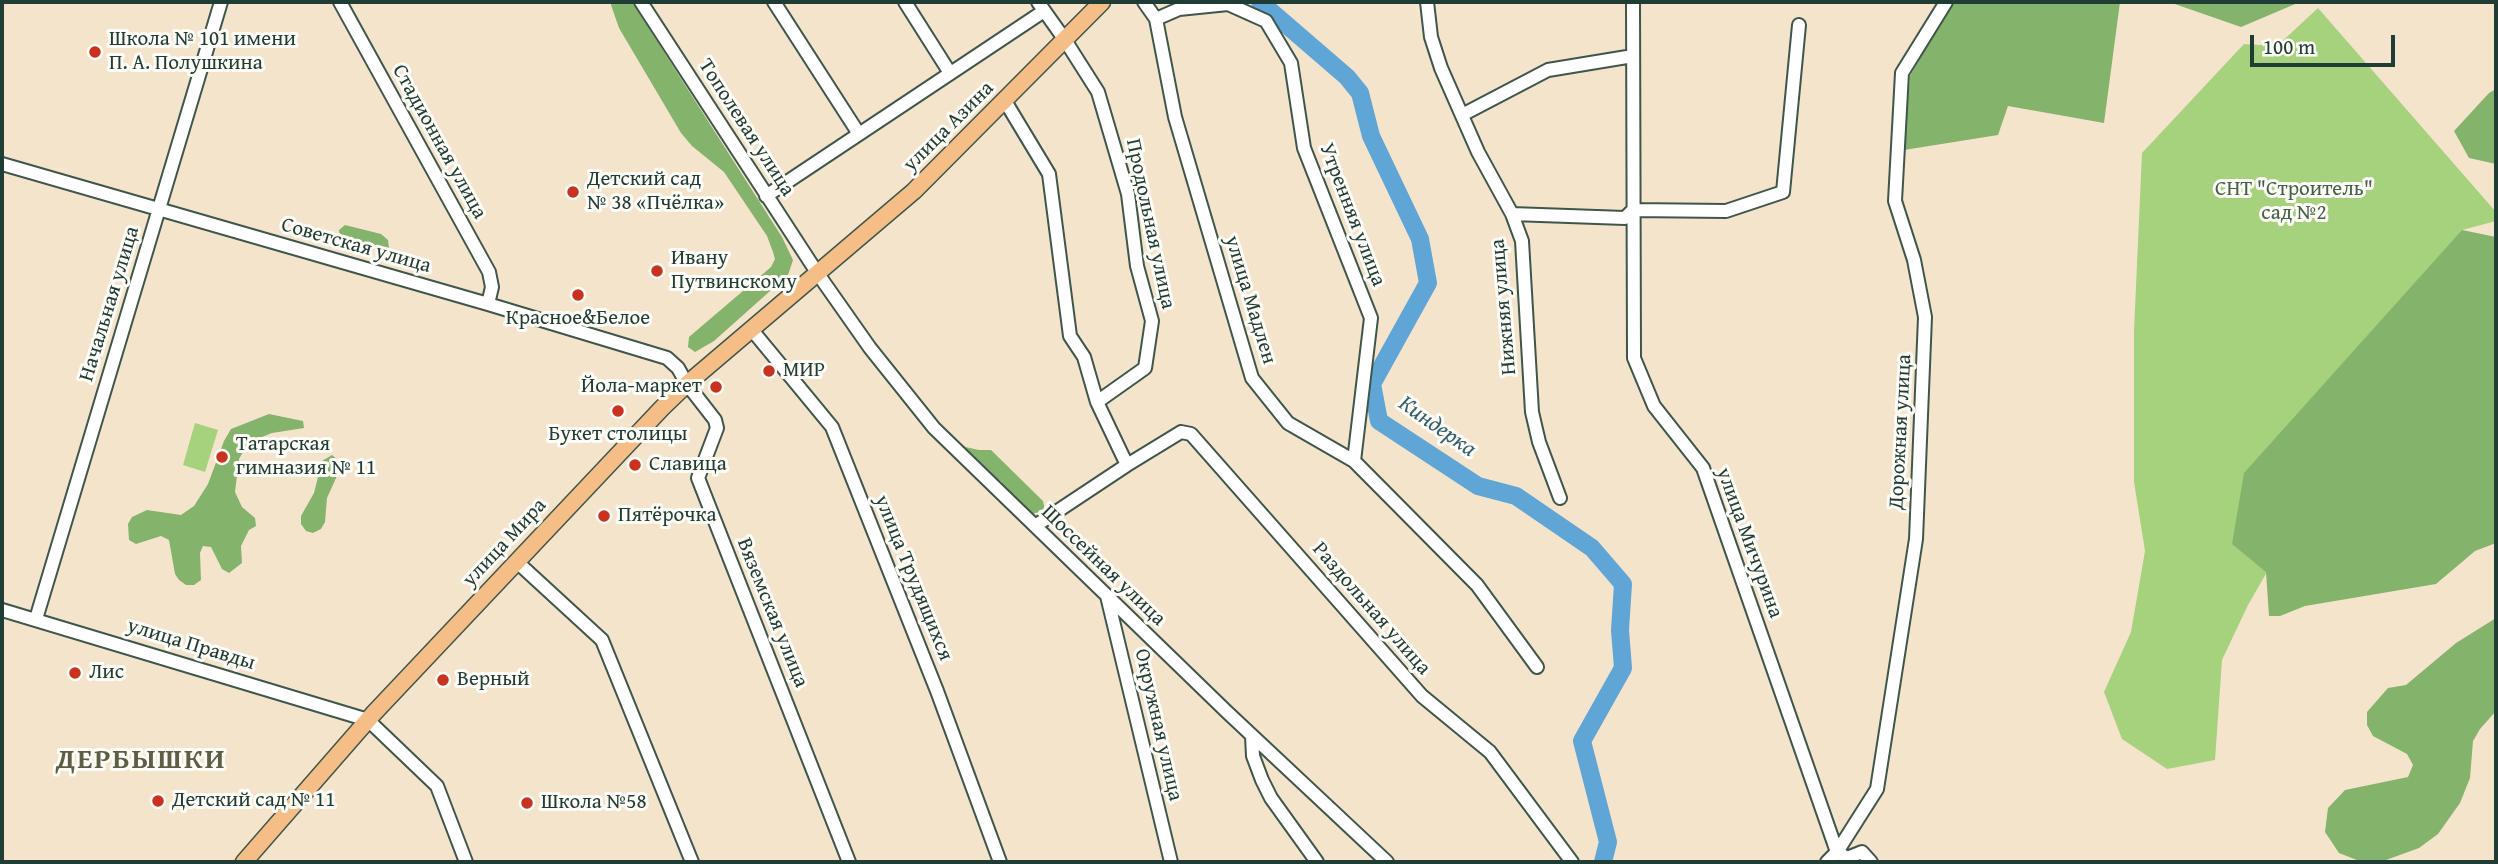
<!DOCTYPE html>
<html>
<head>
<meta charset="utf-8">
<style>
  body { margin:0 }
  #map { position:relative; width:2498px; height:864px; overflow:hidden; background:#f5e4cc; font-family:"Gentium Book Plus",serif }
  canvas { display:block }
  .frame { position:absolute; inset:0; border:4px solid #1f3d34; pointer-events:none }
  .scale { position:absolute; left:2250px; top:35px; width:145px; height:32px; box-sizing:border-box; border:4px solid #1f3d34; border-top:0; padding-left:9px; font-size:21px; line-height:24px; white-space:nowrap; color:#1f3d34; -webkit-text-stroke:5px #fdfcf7; paint-order:stroke }
</style>
</head>
<body>
<div id="map">
<canvas width="2498" height="864"></canvas>
<div class="frame"></div>
<div class="scale">100 m</div>
</div>
<script>
const g = document.querySelector('canvas').getContext('2d');
g.lineJoin = 'round';
function paint(path, color) { g.fillStyle = color; g.fill(path, 'evenodd'); }
const shape = rows => new Path2D(rows.map(r => 'M' + r).join(''));
function strokePath(path, color, width, dash) { g.strokeStyle = color; g.lineWidth = width; g.lineCap = dash ? 'butt' : 'round'; g.setLineDash(dash || []); g.stroke(path); }
function label(font, color, halo, rows, align = 'center') {
  g.font = font + ' "Gentium Book Plus",serif'; g.lineWidth = 6; g.setLineDash([]); g.textBaseline = 'middle'; g.strokeStyle = halo; g.fillStyle = color; for (const [text, x, y, turn = 0] of rows) {
    g.save(); g.translate(x, y); g.rotate((+turn || 0) * Math.PI / 180); g.textAlign = isNaN(turn) ? turn : align; if (halo) g.strokeText(text, 0, 0); g.fillText(text, 0, 0); g.restore();
  }
}
paint(shape([
  [2318,8,2496,212,2496,221,2462,230,2232,543,2267,572,2248,605,2222,660,2215,760,2167,769,2122,739,2104,692,2131,632,2145,551,2134,482,2134,331,2142,153,2244,44,2277,46],
  [195,423,218,430,205,472,183,465]
]), '#a6d17d');
paint(shape([
  [612,2,632,2,782,237,793,260,788,275,714,341,695,352,688,347,689,337,771,267,775,259,773,252,767,236,724,172,692,146,681,133,619,28,611,5],
  [1952,2,2120,2,2104,123,2008,106,1998,135,1904,150,1910,76],
  [2169,2,2300,2,2241,27],
  [2496,89,2496,164,2469,158,2454,131,2489,93],
  [345,225,381,234,388,240,389,248,382,252,346,243,340,238,339,230],
  [2462,230,2496,237,2496,543,2475,551,2436,584,2305,606,2280,616,2269,616,2266,572,2232,544,2244,473],
  [269,414,303,421,304,428,272,433,257,439,243,452,239,459,235,492,242,507,255,518,256,526,249,530,241,546,242,563,229,573,222,569,211,547,203,546,200,553,201,580,194,585,186,585,179,580,175,574,169,540,161,536,136,544,129,540,128,524,132,517,147,510,181,515,194,506,208,484,224,441,231,429],
  [961,446,979,450,991,450,1043,501,1045,511,1026,515,1002,488,1002,482,979,469],
  [332,455,338,460,341,467,327,498,325,522,321,529,313,533,306,531,301,524,301,516,314,493,322,461],
  [2496,618,2496,711,2480,729,2473,741,2470,778,2460,803,2438,834,2419,848,2386,860,2362,862,2339,853,2325,832,2328,808,2345,790,2408,777,2413,765,2407,754,2373,736,2367,725,2367,712,2388,688,2406,685,2456,643]
]), '#84b36c');
strokePath(shape([
  [1260,2,1347,77,1360,93,1371,136,1420,239,1428,283,1372,384,1379,421,1478,486,1516,496,1592,548,1623,584,1620,630,1623,668,1582,741,1608,842,1603,862]
]), '#5fa5d5', 18);
const minor = shape([
  [340,2,489,272,492,287,488,304],
  [641,2,818,274,870,348,934,428,1227,712,1387,862],
  [774,2,859,134],
  [905,2,950,73],
  [1038,2,1065,40,1098,92,1128,194,1137,266,1152,321,1145,368,1097,402],
  [1144,2,1156,19,1175,117,1252,378,1288,423,1354,461,1477,585,1537,667],
  [1427,2,1431,37,1441,68,1478,152,1512,214,1522,241,1532,412,1539,442,1560,498],
  [1633,2,1634,358,1654,406,1703,468,1837,852,1847,858,1862,852,1871,862],
  [1156,19,1179,9,1228,4,1266,21,1291,63,1304,148,1371,318,1354,461],
  [1005,101,1049,174,1070,336,1084,357,1097,402,1127,465],
  [1462,115,1548,70,1633,56],
  [2,164,488,304,667,358,678,368,687,384,715,420,717,428,698,478,849,862],
  [766,196,1044,11],
  [1512,214,1625,218,1633,210,1726,211,1783,192,1799,25],
  [752,330,832,427,937,691,1000,862],
  [1035,526,1127,465,1181,432,1191,434,1422,696,1490,752,1572,862],
  [516,561,602,640,692,862],
  [1107,596,1171,862],
  [2,610,368,720,437,786,466,862],
  [36,619,221,2],
  [1252,736,1253,756,1262,780,1271,798,1317,862],
  [1827,862,1837,852,1877,789,1916,539,1925,317,1914,260,1895,201,1902,73,1946,2]
]);
const major = shape([
  [244,862,374,713,662,408,687,384,914,191,1102,2]
]);
strokePath(minor, '#3f564b', 16);
strokePath(major, '#3f564b', 19);
strokePath(minor, '#fff', 12);
strokePath(major, '#f6be87', 16);
for (const [x, y, r, color] of [
  [95,52,7,"#c8321e"],
  [573,192,7,"#c8321e"],
  [657,271,7,"#c8321e"],
  [578,295,7,"#c8321e"],
  [769,371,7,"#c8321e"],
  [716,387,7,"#c8321e"],
  [618,411,7,"#c8321e"],
  [222,457,7,"#c8321e"],
  [635,465,7,"#c8321e"],
  [604,516,7,"#c8321e"],
  [75,673,7,"#c8321e"],
  [443,680,7,"#c8321e"],
  [158,801,7,"#c8321e"],
  [527,803,7,"#c8321e"]
]) { const dot = new Path2D(); dot.arc(x, y, r, 0, 2 * Math.PI); g.fillStyle = color; g.fill(dot); strokePath(dot, '#fdfcf7', 2.5); }
label('21px', '#1f3d34', '#fdfcf7', [
  ["Школа № 101 имени",109,40],
  ["П. А. Полушкина",109,64],
  ["Детский сад",587,180],
  ["№ 38 «Пчёлка»",587,204],
  ["Ивану",671,259],
  ["Путвинскому",671,283],
  ["Красное&Белое",578,319,"center"],
  ["МИР",783,371],
  ["Йола-маркет",702,387,"right"],
  ["Букет столицы",618,435,"center"],
  ["Татарская",236,445],
  ["гимназия № 11",236,469],
  ["Славица",649,465],
  ["Пятёрочка",618,516],
  ["Лис",89,673],
  ["Верный",457,680],
  ["Детский сад № 11",172,801],
  ["Школа №58",541,803]
], 'left');
label('21px', '#1f3d34', '#fdfcf7', [
  ["улица Азина",949,127,-45],
  ["Тополевая улица",746,128,57],
  ["Стадионная улица",439,142,61],
  ["Утренняя улица",1352,215,69],
  ["Продольная улица",1150,224,78],
  ["Советская улица",356,246,16],
  ["улица Мадлен",1250,300,73],
  ["Начальная улица",110,304,-73],
  ["Нижняя улица",1504,307,-95],
  ["Дорожная улица",1901,432,-87],
  ["улица Мира",505,543,-47],
  ["улица Мичурина",1749,543,70],
  ["Шоссейная улица",1103,566,44],
  ["улица Трудящихся",913,578,68],
  ["Раздольная улица",1371,609,49],
  ["Вяземская улица",772,613,68],
  ["улица Правды",191,645,17],
  ["Окружная улица",1158,725,77]
]);
label('21px', '#416246', '#fdfcf7', [
  ["СНТ \"Строитель\"",2294,190],
  ["сад №2",2294,214]
]);
label('italic 23px', '#35616c', '#fdfcf7', [
  ["Киндерка",1437,427,35]
]);
g.letterSpacing = '2px';
label('bold 28px', '#5e5e47', '#fdfcf7', [
  ["ДЕРБЫШКИ",141,761]
]);
g.letterSpacing = '0px';
</script>
</body>
</html>
